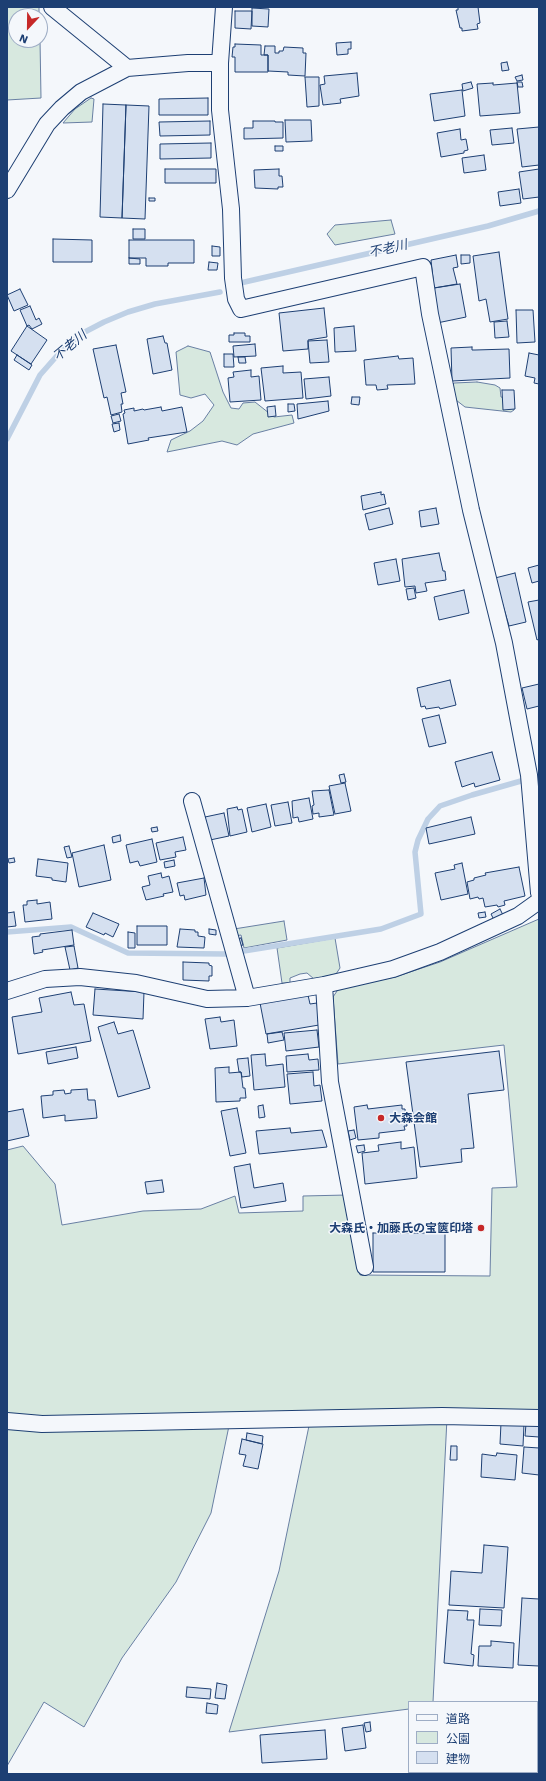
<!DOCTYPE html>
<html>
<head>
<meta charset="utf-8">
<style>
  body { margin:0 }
  #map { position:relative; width:546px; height:1781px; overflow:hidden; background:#f4f7fb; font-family:"Work Sans","Noto Sans JP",sans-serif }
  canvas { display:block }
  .frame { position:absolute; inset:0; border:8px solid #1d3f73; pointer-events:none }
  .legend { position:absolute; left:408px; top:1701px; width:130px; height:72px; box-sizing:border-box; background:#f4f7fb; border:1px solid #9eadc5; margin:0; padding:5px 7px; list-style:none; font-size:12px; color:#1d3f73 }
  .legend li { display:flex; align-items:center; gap:8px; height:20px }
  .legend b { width:20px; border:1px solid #9eadc5 }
  .north { position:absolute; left:8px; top:8px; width:40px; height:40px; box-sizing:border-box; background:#f4f7fb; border:1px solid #9eadc5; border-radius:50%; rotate:202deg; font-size:11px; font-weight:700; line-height:16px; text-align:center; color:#1d3f73 }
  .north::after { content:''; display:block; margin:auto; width:14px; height:18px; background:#c62828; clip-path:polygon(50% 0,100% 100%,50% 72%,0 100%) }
</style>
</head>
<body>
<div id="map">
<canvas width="546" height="1781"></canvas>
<div class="frame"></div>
<ul class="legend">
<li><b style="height:5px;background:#f4f7fb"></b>道路</li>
<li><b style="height:11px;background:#d7e8df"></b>公園</li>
<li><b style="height:11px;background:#d5e0f0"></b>建物</li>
</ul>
<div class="north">N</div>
</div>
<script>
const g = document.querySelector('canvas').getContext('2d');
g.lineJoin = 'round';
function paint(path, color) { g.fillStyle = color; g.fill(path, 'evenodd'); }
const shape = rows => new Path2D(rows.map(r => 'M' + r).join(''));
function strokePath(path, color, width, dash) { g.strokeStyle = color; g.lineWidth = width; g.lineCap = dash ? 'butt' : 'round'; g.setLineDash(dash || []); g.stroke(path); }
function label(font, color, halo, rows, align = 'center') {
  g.font = font + ' "Work Sans","Noto Sans JP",sans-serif'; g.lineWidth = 3; g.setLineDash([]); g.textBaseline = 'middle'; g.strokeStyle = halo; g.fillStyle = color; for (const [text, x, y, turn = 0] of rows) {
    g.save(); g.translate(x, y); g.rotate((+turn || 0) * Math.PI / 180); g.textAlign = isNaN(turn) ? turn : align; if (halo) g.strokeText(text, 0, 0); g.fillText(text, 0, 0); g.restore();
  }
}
const green = shape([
  [7,7,39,7,39,16,16,16,16,40,40,40,41,98,7,100,7,7],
  [91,98,94,99,92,122,63,123,75,109,91,98],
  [391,220,395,234,335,245,327,234,335,225,391,220],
  [188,346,210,352,223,392,231,408,239,409,243,403,255,402,274,417,292,415,294,423,253,434,237,445,222,441,167,452,171,440,190,431,203,421,214,405,205,394,191,398,180,395,176,352,188,346],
  [477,382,495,385,500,388,501,397,509,399,513,403,514,410,511,412,465,407,452,397,451,386,454,383,477,382],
  [539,919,539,1420,447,1418,433,1702,409,1702,409,1709,229,1732,279,1571,310,1421,230,1421,211,1513,176,1582,122,1658,84,1727,44,1702,7,1766,7,1150,23,1146,55,1184,62,1225,143,1211,201,1209,235,1196,239,1213,303,1211,303,1196,347,1195,360,1275,490,1276,492,1188,517,1187,504,1045,338,1064,333,997,339,988,395,977,440,962,539,919],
  [284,921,287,940,244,948,241,935,235,936,234,929,284,921],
  [335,938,340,968,336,974,314,979,307,973,300,974,290,978,290,983,282,983,277,948,335,938]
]);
paint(green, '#d7e8df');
strokePath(green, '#687fa3', 1);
strokePath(shape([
  [236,284,488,226,539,211],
  [7,439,40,375,62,350,81,334,104,322,128,312,155,304,220,292],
  [7,932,71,927,128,953,225,954,381,929,421,914,415,852,418,840,428,819,440,806,472,795,521,781]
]), '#bed0e5', 5.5);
const building = shape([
  [458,7,478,7,480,23,477,24,478,29,462,31,462,28,460,28,456,10,458,10,458,7],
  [252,8,269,9,268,27,252,26,252,8],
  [235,11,252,11,251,29,235,28,235,11],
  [351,42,351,49,348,49,348,54,337,55,336,43,351,42],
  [235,44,261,45,261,55,268,55,268,72,235,72,235,57,232,57,233,47,235,47,235,44],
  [265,46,275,46,275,53,279,53,279,51,283,51,284,47,303,48,303,53,306,53,305,76,288,75,288,72,268,71,268,55,264,55,265,46],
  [507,62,509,70,502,71,501,63,507,62],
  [357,73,359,96,340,99,341,103,323,105,320,85,325,84,324,76,357,73],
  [522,75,523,80,517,81,515,77,522,75],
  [305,77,319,77,319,106,307,107,305,77],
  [471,82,473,88,463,91,462,84,471,82],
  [517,82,522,82,523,87,518,87,517,82],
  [493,83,493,85,517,83,520,113,480,116,477,84,493,83],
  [462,90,465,116,434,121,430,94,462,90],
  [208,98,208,115,159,115,159,99,208,98],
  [103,104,126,105,122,218,100,217,103,104],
  [126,105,149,106,145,219,122,218,126,105],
  [285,120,311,120,312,141,286,142,285,120],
  [210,121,210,135,160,136,159,122,210,121],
  [253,121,275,121,275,122,283,122,283,138,244,139,244,128,253,128,253,121],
  [539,127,539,165,522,167,517,129,539,127],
  [512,128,514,143,492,145,490,130,512,128],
  [460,129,461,140,466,139,468,150,464,151,464,153,441,157,437,133,460,129],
  [211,143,211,158,160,159,160,144,211,143],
  [275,146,283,146,283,151,275,151,275,146],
  [484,155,486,170,464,173,462,158,484,155],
  [165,169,216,169,216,183,165,183,165,169],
  [279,169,279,176,282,176,283,187,278,187,278,189,255,188,254,170,279,169],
  [539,169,539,197,523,199,519,172,539,169],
  [519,189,521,203,500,206,498,192,519,189],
  [149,198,155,198,155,201,149,201,149,198],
  [133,229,145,229,145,239,133,239,133,229],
  [53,239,92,240,92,262,53,262,53,239],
  [129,240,194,240,194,263,168,263,168,266,146,266,146,258,129,258,129,240],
  [212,246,220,247,220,256,212,256,212,246],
  [499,252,508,319,490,322,486,299,479,301,473,256,499,252],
  [456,255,458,267,453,268,457,284,434,288,431,260,456,255],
  [461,255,470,255,470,263,461,264,461,255],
  [129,258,140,259,140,264,129,264,129,258],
  [209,262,218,263,217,270,208,270,209,262],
  [460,284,466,317,437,323,434,288,460,284],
  [20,289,28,305,14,311,7,295,20,289],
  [30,306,36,320,39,318,42,324,32,329,29,325,27,326,20,310,30,306],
  [324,308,327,337,308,340,308,349,283,351,279,313,324,308],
  [516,310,533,310,535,342,517,343,516,310],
  [507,321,509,337,495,338,494,322,507,321],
  [27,326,47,340,31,364,11,351,27,326],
  [354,326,356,351,335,352,334,328,354,326],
  [234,333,245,333,245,336,250,336,250,342,229,342,229,335,234,335,234,333],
  [163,336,165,343,167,343,172,370,153,374,147,339,163,336],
  [327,340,329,362,310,363,308,341,327,340],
  [255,344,256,356,234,357,233,346,255,344],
  [116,345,126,392,121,393,123,404,121,404,122,412,111,415,107,397,104,398,93,349,116,345],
  [472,347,472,350,475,350,509,349,510,378,452,381,451,348,472,347],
  [529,353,539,355,539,384,534,383,535,378,525,376,529,353],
  [224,354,233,354,234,367,224,367,224,354],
  [17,355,32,365,29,370,14,360,17,355],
  [398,356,399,359,413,358,415,384,387,385,388,389,377,390,376,385,366,385,364,360,398,356],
  [238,357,245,357,246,363,239,363,238,357],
  [283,366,283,373,301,372,303,398,265,401,261,368,283,366],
  [251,370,251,377,259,376,261,400,230,402,228,378,234,377,233,372,251,370],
  [329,377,331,396,306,399,304,379,329,377],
  [502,390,514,390,515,409,503,410,502,390],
  [352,397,360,397,359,405,351,404,352,397],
  [328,401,329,411,298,419,297,404,328,401],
  [288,404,294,404,295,411,288,412,288,404],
  [275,406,276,416,268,417,267,407,275,406],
  [161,407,162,411,182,407,187,432,148,438,149,440,128,444,123,414,125,413,124,410,134,408,134,411,143,409,144,410,161,407],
  [119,414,121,421,113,423,111,416,119,414],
  [119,423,120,430,114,432,112,424,119,423],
  [381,492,381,495,384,494,386,504,363,510,361,496,381,492],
  [389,508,393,524,369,530,365,514,389,508],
  [436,508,439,524,421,527,419,511,436,508],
  [439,553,443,571,445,571,446,580,425,583,427,591,416,593,415,586,405,587,402,559,439,553],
  [396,559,400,581,378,585,374,563,396,559],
  [539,565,539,581,532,583,528,568,539,565],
  [515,573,526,622,509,626,495,578,515,573],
  [414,588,416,598,408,600,406,589,414,588],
  [464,590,469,613,439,620,434,597,464,590],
  [539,600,539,639,537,640,528,602,539,600],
  [450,680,456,705,440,709,439,707,426,709,425,706,421,707,417,688,450,680],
  [539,684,539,706,527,709,522,688,539,684],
  [439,715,446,743,429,747,422,719,439,715],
  [492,752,500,780,475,787,474,783,462,787,455,762,492,752],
  [344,774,346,782,341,783,339,775,344,774],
  [345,783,351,811,335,814,329,786,345,783],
  [329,790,334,815,319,817,319,813,313,814,312,806,314,805,312,791,329,790],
  [309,798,313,819,299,822,298,817,293,818,292,801,309,798],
  [288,802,292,823,275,826,271,805,288,802],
  [266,804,271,827,252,832,247,808,266,804],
  [237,807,238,810,242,809,247,832,230,836,227,809,237,807],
  [224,813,229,836,210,840,205,817,224,813],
  [471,817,475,834,429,844,426,828,471,817],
  [157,827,158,831,152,832,151,828,157,827],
  [120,835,121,841,113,843,112,837,120,835],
  [183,837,186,850,175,852,176,857,160,860,156,843,183,837],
  [152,839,157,862,140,866,138,861,130,863,126,845,152,839],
  [104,845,111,880,79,887,72,853,104,845],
  [69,846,72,857,67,858,64,847,69,846],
  [14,858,15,862,9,863,8,859,14,858],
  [38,859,68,863,66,882,52,880,52,878,36,876,38,859],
  [174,860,175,866,165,868,164,862,174,860],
  [462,863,468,894,441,900,435,873,455,869,454,865,462,863],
  [519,867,525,896,504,901,505,905,498,907,497,905,485,907,483,898,479,899,478,897,470,899,467,882,474,880,474,878,486,875,485,873,519,867],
  [161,873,162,878,169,876,173,892,163,894,164,896,146,900,142,887,150,885,148,876,161,873],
  [204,878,206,895,185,900,184,895,180,896,177,883,204,878],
  [37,900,37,904,50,902,52,919,25,922,23,905,27,905,27,901,37,900],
  [500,909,503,915,494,920,491,914,500,909],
  [14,912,16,926,7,927,7,913,14,912],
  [485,912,486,917,479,918,478,913,485,912],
  [93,913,119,924,113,937,105,933,104,935,86,927,93,913],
  [137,926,167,926,167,945,137,945,137,926],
  [180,929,195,930,195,932,198,932,198,936,205,937,204,948,177,947,180,929],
  [209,929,216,930,216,935,209,934,209,929],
  [72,930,74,945,42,950,43,952,34,954,32,937,40,936,40,934,72,930],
  [128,932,135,933,135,948,128,948,128,932],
  [241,938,243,945,238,946,237,939,241,938],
  [74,946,78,968,70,970,65,947,74,946],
  [183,962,209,963,209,965,212,966,212,976,209,976,209,981,183,980,183,962],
  [95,989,144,992,143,1019,93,1015,95,989],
  [71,992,74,1005,84,1004,91,1041,18,1054,12,1017,42,1012,39,998,71,992],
  [308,995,310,1004,317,1003,320,1020,318,1020,319,1025,266,1034,260,1003,308,995],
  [220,1017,221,1022,234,1020,237,1046,210,1049,205,1019,220,1017],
  [114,1022,118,1034,133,1030,150,1088,118,1097,98,1027,114,1022],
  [317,1030,319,1047,286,1051,284,1033,317,1030],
  [282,1032,284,1040,268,1043,267,1034,282,1032],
  [76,1047,78,1058,48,1064,46,1052,76,1047],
  [499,1051,504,1090,468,1094,474,1148,461,1149,462,1162,420,1167,406,1062,499,1051],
  [265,1054,266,1066,283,1064,285,1087,254,1090,251,1055,265,1054],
  [308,1054,309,1060,318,1059,319,1070,287,1072,286,1056,308,1054],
  [248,1058,250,1076,242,1077,241,1072,239,1072,237,1059,248,1058],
  [229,1067,229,1073,241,1072,243,1088,245,1088,246,1098,240,1098,240,1101,216,1102,215,1068,229,1067],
  [313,1072,314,1086,320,1085,322,1101,290,1104,287,1074,313,1072],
  [87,1089,88,1100,95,1100,97,1118,65,1121,65,1115,43,1118,41,1096,53,1095,53,1091,64,1090,65,1094,71,1093,71,1090,87,1089],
  [263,1105,265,1117,259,1118,258,1106,263,1105],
  [367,1105,368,1109,402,1105,402,1109,405,1109,407,1126,404,1126,405,1130,379,1133,379,1138,358,1140,354,1107,367,1105],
  [237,1108,246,1153,230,1156,221,1111,237,1108],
  [23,1109,29,1136,7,1141,7,1112,23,1109],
  [290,1128,291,1133,322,1130,327,1147,259,1154,256,1131,290,1128],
  [354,1130,356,1138,350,1140,348,1131,354,1130],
  [401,1142,401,1149,414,1147,417,1178,365,1184,362,1153,379,1151,378,1145,401,1142],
  [364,1145,365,1151,358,1153,356,1146,364,1145],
  [250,1164,254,1188,283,1183,286,1201,241,1208,234,1167,250,1164],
  [162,1180,164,1192,147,1194,145,1182,162,1180],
  [373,1233,445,1233,445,1272,373,1272,373,1233],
  [501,1423,524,1424,523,1446,500,1444,501,1423],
  [526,1424,539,1425,539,1437,525,1436,526,1424],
  [247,1433,263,1436,262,1444,246,1440,247,1433],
  [242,1439,263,1444,258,1469,243,1466,246,1455,239,1454,242,1439],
  [451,1446,457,1446,457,1460,450,1460,451,1446],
  [524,1447,539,1448,539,1475,522,1473,524,1447],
  [497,1453,517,1455,515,1480,481,1477,482,1454,496,1456,497,1453],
  [484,1545,508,1547,504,1608,449,1605,451,1571,482,1573,484,1545],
  [522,1598,539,1599,539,1666,518,1665,522,1598],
  [480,1609,502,1610,501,1626,479,1625,480,1609],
  [448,1610,468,1611,467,1620,474,1620,471,1654,474,1655,473,1666,444,1663,448,1610],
  [491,1641,514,1643,513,1668,478,1666,479,1646,491,1646,491,1641],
  [217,1683,227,1685,225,1699,215,1698,217,1683],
  [187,1687,211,1689,210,1699,186,1697,187,1687],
  [207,1703,218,1705,217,1714,206,1713,207,1703],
  [370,1722,371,1731,366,1732,364,1723,370,1722],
  [363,1725,366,1748,345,1751,342,1728,363,1725],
  [325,1730,327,1759,262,1763,260,1735,325,1730],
  [437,1772,454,1772,454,1774,438,1774,437,1772]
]);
paint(building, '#d5e0f0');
strokePath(building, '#1d3f73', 1);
const minor = shape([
  [52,7,127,68],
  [224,7,220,63,220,110,231,209,233,278,236,299,241,309,423,267,430,314,471,510,504,643,520,728,529,775,539,893],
  [7,190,47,124,62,108,81,92,127,68,188,63,220,63],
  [192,801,247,998],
  [324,985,330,1082,365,1267],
  [7,991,45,979,80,977,136,983,207,999,247,998,324,985,393,969,440,952,518,916,539,901],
  [7,1421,42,1424,442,1416,539,1418]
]);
strokePath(minor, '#1d3f73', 18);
strokePath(minor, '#f4f7fb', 16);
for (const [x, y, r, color] of [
  [381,1118,4,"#c62828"],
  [481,1228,4,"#c62828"]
]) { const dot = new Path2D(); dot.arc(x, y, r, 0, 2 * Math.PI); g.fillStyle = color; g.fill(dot); strokePath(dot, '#f4f7fb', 1.5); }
label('bold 12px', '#1d3f73', '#f4f7fb', [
  ["大森会館",389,1118],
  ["大森氏・加藤氏の宝篋印塔",473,1228,"right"]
], 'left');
label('italic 13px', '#1d3f73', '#f4f7fb', [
  ["不老川",388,249,-13],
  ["不老川",70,346,-40]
]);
</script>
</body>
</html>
